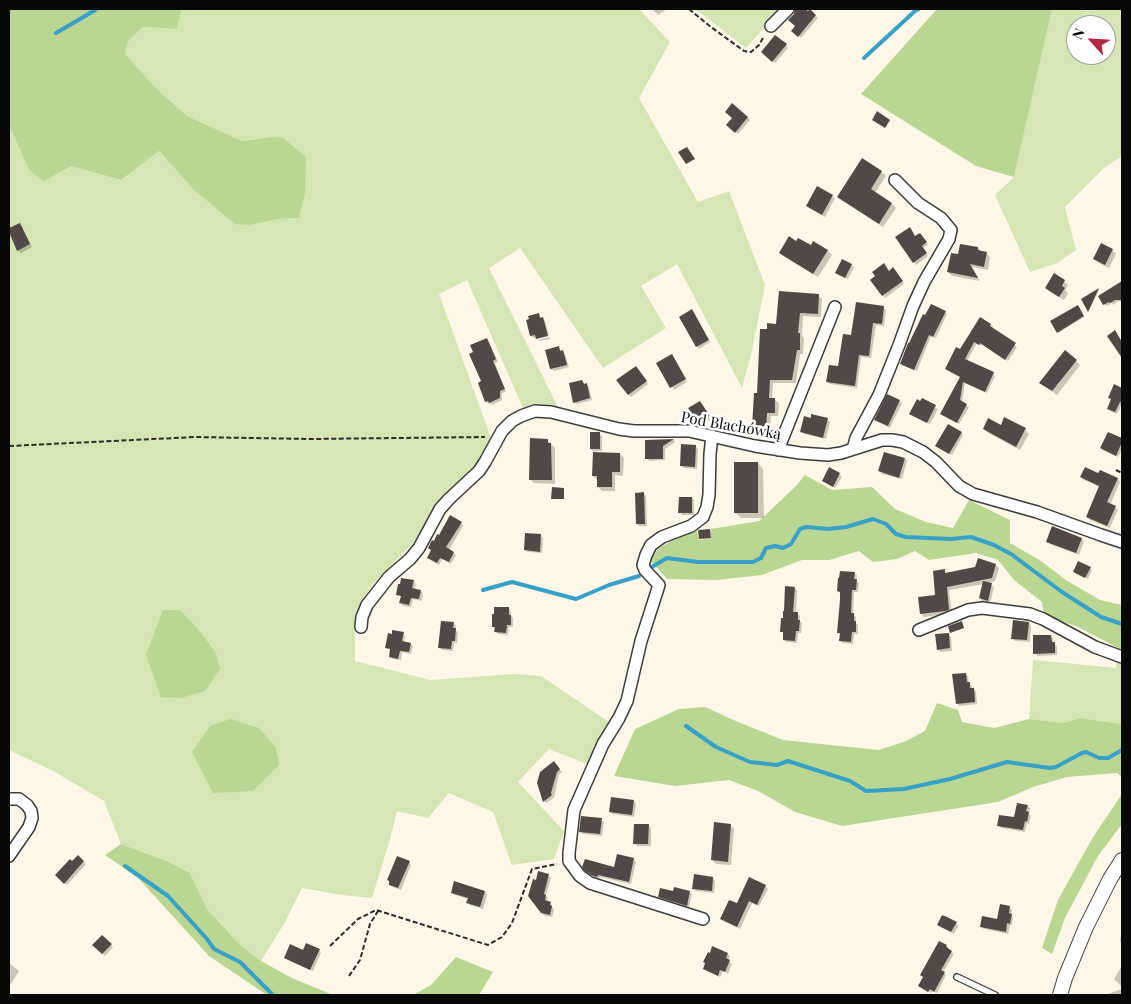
<!DOCTYPE html>
<html>
<head>
<meta charset="utf-8">
<style>
  body { margin:0 }
  #map { position:relative; width:1131px; height:1004px; overflow:hidden; background:#fef7e7; font-family:"Playfair Display",serif }
  canvas { display:block }
  .frame { position:absolute; inset:0; border:10px solid #090909; pointer-events:none }
  .north { position:absolute; left:1066px; top:15px; width:50px; height:50px; box-sizing:border-box; background:#fff; border:1px solid #9d9d9d; border-radius:50%; rotate:296deg; font-size:14px; font-weight:700; line-height:20px; text-align:center; color:#090909 }
  .north::after { content:''; display:block; margin:auto; width:18px; height:22px; background:#b32841; clip-path:polygon(50% 0,100% 100%,50% 72%,0 100%) }
</style>
</head>
<body>
<div id="map">
<canvas width="1131" height="1004"></canvas>
<div class="frame"></div>
<div class="north">N</div>
</div>
<script>
const g = document.querySelector('canvas').getContext('2d');
g.lineJoin = 'round';
function paint(path, color) { g.fillStyle = color; g.fill(path, 'evenodd'); }
const shape = rows => new Path2D(rows.map(r => 'M' + r).join(''));
function strokePath(path, color, width, dash) { g.strokeStyle = color; g.lineWidth = width; g.lineCap = dash ? 'butt' : 'round'; g.setLineDash(dash || []); g.stroke(path); }
function label(font, color, halo, rows, align = 'center') {
  g.font = font + ' "Playfair Display",serif'; g.lineWidth = 5; g.setLineDash([]); g.textBaseline = 'middle'; g.strokeStyle = halo; g.fillStyle = color; for (const [text, x, y, turn = 0] of rows) {
    g.save(); g.translate(x, y); g.rotate((+turn || 0) * Math.PI / 180); g.textAlign = isNaN(turn) ? turn : align; if (halo) g.strokeText(text, 0, 0); g.fillText(text, 0, 0); g.restore();
  }
}
paint(shape([
  [182,9,639,9,670,42,639,98,698,202,729,191,765,285,751,355,742,388,677,264,641,286,666,328,603,368,520,248,489,268,558,407,541,404,523,408,467,280,439,294,491,438,477,464,440,498,415,541,371,586,355,613,355,661,430,680,513,674,541,676,609,722,587,764,549,749,518,782,564,831,554,859,512,865,493,812,449,793,428,818,397,811,390,839,372,898,342,895,302,888,284,924,261,961,240,945,207,909,190,873,169,862,121,844,104,801,55,772,9,750,9,125,29,170,71,166,121,180,159,151,192,188,277,219,299,218,271,137,242,141,187,116,157,89,125,54,128,41,143,27,177,29],
  [695,9,781,9,746,48],
  [1052,9,1122,9,1122,156,1104,168,1065,207,1076,250,1057,263,1030,272,995,195,1014,177],
  [1076,25,1106,25,1106,55,1076,55],
  [1121,650,1122,650,1122,724,1079,718,1063,723,1029,719,1033,660,1116,668,1117,659]
]), '#d4e6b3');
paint(shape([
  [9,9,182,9,177,29,143,27,128,41,125,54,157,89,187,116,242,141,271,137,283,138,306,157,305,193,299,218,277,219,248,225,235,224,192,188,159,151,121,180,71,166,44,181,29,170,9,125],
  [937,9,1052,9,1014,177,976,166,861,94],
  [805,475,832,490,872,487,895,509,926,522,953,528,969,500,1010,520,1010,543,1041,561,1066,580,1100,600,1122,605,1122,650,1078,627,1044,615,1042,602,1014,580,998,560,976,553,929,560,915,551,897,559,873,562,859,551,829,560,802,560,762,575,717,580,667,579,650,560,659,548,686,533,697,531,699,540,711,538,711,529,759,521,796,486],
  [163,610,180,610,197,628,216,653,220,669,205,691,181,698,161,697,146,655],
  [937,703,958,710,962,722,994,728,1029,719,1063,723,1079,718,1122,724,1122,777,1117,773,1067,777,1033,787,998,802,842,826,795,812,758,791,729,780,675,786,614,776,635,729,679,709,705,707,738,722,783,740,879,750,906,741,925,731],
  [230,719,259,728,276,748,279,765,253,791,213,793,192,752,210,726],
  [1122,794,1122,824,1098,856,1065,918,1052,954,1042,948,1058,900,1093,837],
  [121,844,169,862,190,873,207,909,240,945,261,961,292,978,333,995,267,995,209,956,138,878,105,855],
  [456,957,493,972,479,995,413,995,431,985]
]), '#bad693');
paint(shape([
  [652,9,667,9,658,15],
  [796,9,798,9,803,13,808,13,810,11,818,18,801,38,793,31,797,27],
  [786,45,788,48,775,63,765,55],
  [748,117,750,120,738,134,728,125],
  [862,160,882,172,886,176,875,193,892,204,896,208,883,227,843,201,839,197],
  [832,196,835,198,825,217,807,206],
  [20,224,22,227,32,247,21,253,18,250,9,230],
  [916,237,922,237,928,245,923,248,928,256,916,265,914,262],
  [814,242,828,251,832,255,818,277,785,257,781,253,797,243,811,247],
  [978,248,982,252,986,253,990,257,988,270,972,267,980,281,952,276,948,272,959,256],
  [1112,250,1116,254,1109,268,1099,263,1095,259],
  [851,265,854,267,848,279,839,275],
  [896,271,904,284,885,298,872,280,889,272],
  [1064,281,1068,285,1065,290,1068,293,1064,300,1050,292,1046,288],
  [1120,284,1122,286,1122,302,1118,301,1113,305,1112,303,1107,306,1104,304],
  [1098,290,1099,290,1089,311,1082,300],
  [818,295,822,299,821,317,803,316,802,336,804,338,803,354,800,354,796,383,773,383,772,400,775,400,779,403,778,416,771,416,770,431,757,430,753,427,768,330,778,325],
  [1078,307,1084,317,1058,333,1058,332],
  [884,308,886,310,884,326,876,325,871,358,861,357,857,388,830,384,827,382,839,367,852,337],
  [945,312,947,314,936,338,931,336,917,371,904,366,901,363],
  [694,313,710,342,699,349,697,346],
  [539,315,542,319,543,318,545,321,549,335,534,338,531,336],
  [991,325,993,327,992,329,1017,347,1008,361,982,344,981,346,977,343,967,361,993,373,995,376,987,393,965,383,962,402,969,407,959,424,941,414,961,377,961,351],
  [549,337,550,339,539,341,538,340],
  [487,339,489,342,498,362,495,363,506,392,502,393,502,400,492,405,491,403,489,404,487,402,479,384,483,382],
  [559,348,562,352,563,351,565,354,569,367,554,371,551,369,547,351],
  [674,358,687,382,674,390,658,364],
  [1076,361,1080,365,1057,395,1045,386],
  [638,370,648,384,631,397,618,380],
  [582,381,585,385,586,385,589,387,592,400,577,404,574,402],
  [1115,386,1122,389,1122,404,1117,414,1110,411,1108,408,1112,400,1109,398],
  [922,399,938,409,930,424,913,416],
  [899,401,902,403,890,428,878,422,876,419],
  [702,405,711,419,701,425,699,423],
  [827,419,830,422,826,439,804,434,802,432],
  [1001,426,1025,430,1029,434,1020,450,988,433,984,429],
  [961,433,963,435,952,455,939,448],
  [1108,433,1122,440,1122,449,1118,457,1104,451,1101,448],
  [599,434,602,436,602,451,593,451,591,448],
  [547,440,555,448,555,484,534,483,530,479],
  [674,440,675,442,665,449,665,460,649,461,647,458,646,441],
  [695,446,698,449,697,469,684,468,682,466],
  [620,454,624,458,623,476,615,475,615,491,602,491,598,487,597,480,593,476],
  [905,459,907,461,902,479,882,474,880,471],
  [758,463,763,469,764,518,741,518,735,512],
  [1101,471,1118,479,1120,482,1110,505,1118,509,1110,528,1090,520,1088,517,1100,487,1084,480,1081,477,1099,475],
  [839,474,842,477,835,488,823,481],
  [643,494,646,496,647,526,639,526,637,524],
  [692,498,694,500,694,515,682,515,680,512],
  [461,523,463,526,449,550,456,555,451,564,442,559,439,565,431,560,434,543],
  [540,535,543,538,542,553,528,552,525,550],
  [1082,539,1084,541,1079,555,1050,544,1048,542],
  [996,565,999,568,995,581,989,583,994,587,990,603,982,601,980,598,984,584,949,590,952,613,924,617,921,613,937,596,944,571,947,574],
  [1090,568,1092,570,1088,579,1077,574,1074,572],
  [854,573,857,575,856,581,859,583,858,592,854,592,853,614,856,617,856,623,858,625,858,634,854,634,853,644,843,643,840,641,841,635,838,633,841,594,838,591],
  [413,581,416,584,414,590,421,591,423,594,422,601,413,599,411,607,403,606,401,603,402,597,397,594],
  [794,588,797,590,796,613,797,613,800,616,800,621,802,624,801,633,798,633,797,643,787,642,784,640,784,634,781,631,784,620],
  [509,608,511,611,511,616,513,618,513,627,509,627,508,635,498,634,493,626],
  [453,623,456,626,455,630,458,632,457,643,454,643,453,651,442,650,440,647],
  [1029,623,1031,626,1030,642,1015,641,1012,638],
  [403,634,405,636,404,643,410,644,413,646,411,654,402,652,401,660,393,659,390,656,391,650,387,647],
  [948,634,951,637,952,651,940,652,938,649],
  [1051,636,1053,639,1053,644,1057,646,1057,655,1037,656,1035,653],
  [966,674,968,676,969,683,972,686,972,689,976,691,977,704,959,706,957,703],
  [554,763,562,772,559,774,554,798,546,803,544,801],
  [633,801,636,803,634,817,613,814,610,812],
  [1027,806,1030,808,1029,813,1031,816,1029,824,1027,823,1025,832,1001,828,999,825,1015,819],
  [601,820,604,822,602,836,583,834,580,831],
  [730,825,734,829,731,865,716,864,712,860],
  [649,826,651,828,651,846,637,846,635,843],
  [78,857,86,864,67,885,56,875],
  [633,859,636,862,631,884,600,877,599,879,589,873,615,868],
  [409,862,411,865,401,890,393,887,391,884],
  [548,875,551,878,546,896,548,898,547,902,552,905,552,907,554,910,552,917,545,916,542,913,537,881],
  [713,878,715,881,714,893,696,891,694,888],
  [765,886,768,889,759,906,752,903,740,929,724,921,722,919,738,905],
  [452,892,485,892,487,895,483,909,470,905,468,902,469,899,455,895],
  [689,892,692,894,689,907,662,899,660,896],
  [1001,906,1010,908,1012,910,1011,915,1013,917,1012,925,1010,925,1008,934,984,929,981,927,998,920],
  [956,923,958,926,954,934,941,927],
  [1122,935,1122,951,1120,938],
  [102,936,113,947,105,956,94,945],
  [940,942,947,946,949,948,948,950,954,954,943,972,946,975,937,993,932,991,931,993,919,986],
  [319,950,321,953,313,971,288,960,285,957,303,952],
  [727,954,730,956,728,961,732,964,728,974,723,971,720,977,707,971,704,969],
  [9,963,19,971,9,987],
  [1122,966,1122,987,1114,979],
  [1122,989,1122,995,1107,995,1108,994]
]), '#0003');
strokePath(shape([
  [56,33,97,9],
  [864,58,915,11,919,9],
  [650,568,667,558,698,562,753,562,761,558,766,548,775,546,783,548,791,544,800,529,806,527,828,529,846,527,873,519,886,524,896,534,906,537,951,539,971,537,994,545,1011,554,1062,592,1101,617,1122,624],
  [483,590,512,582,576,599,609,585,639,576],
  [686,726,716,747,750,762,777,765,788,761,850,781,866,791,904,789,950,779,1007,762,1050,768,1056,767,1082,753,1086,752,1099,758,1108,758,1122,750],
  [125,866,168,896,207,939,214,949,240,962,273,995]
]), '#37a1c7', 4);
paint(shape([
  [795,9,805,9,808,11,810,9,816,15,798,37,791,31,795,26,788,20,794,14],
  [775,35,787,44,772,62,761,52],
  [732,103,748,117,735,133,726,125,732,118,725,112],
  [877,111,890,120,885,128,872,120],
  [687,147,695,159,686,164,678,152],
  [862,158,882,171,871,189,892,203,879,224,837,197],
  [817,186,833,195,822,215,806,206],
  [20,223,30,244,17,251,9,232,9,228],
  [910,227,915,236,920,233,927,242,922,246,927,253,913,263,895,237],
  [789,236,796,241,798,238,811,245,813,241,828,250,813,274,779,253],
  [1101,243,1113,249,1105,265,1093,259],
  [960,244,978,247,978,250,987,252,984,267,970,264,978,278,947,272,951,253,958,254],
  [842,259,852,264,845,278,835,273],
  [884,263,889,271,893,267,903,281,882,296,870,280,875,276,872,272],
  [1054,273,1065,280,1062,286,1065,288,1059,297,1045,288],
  [1122,281,1121,300,1115,300,1110,303,1109,302,1103,305,1098,296],
  [1099,288,1088,312,1081,299],
  [779,291,819,294,818,314,800,313,798,333,800,333,800,350,797,350,792,380,770,380,769,398,775,398,775,413,767,413,766,428,752,427,754,393,757,393,760,329,767,329,767,323,776,324],
  [856,302,884,306,882,324,873,323,869,356,859,355,855,386,826,382,829,365,838,366,843,334,851,335],
  [931,304,946,311,933,337,929,335,914,370,900,364,908,343,909,343,923,314,925,315],
  [1078,305,1084,316,1057,333,1050,321],
  [692,309,709,340,696,347,679,317],
  [539,313,540,318,543,317,548,336,536,339,535,335,530,336,526,320,529,319,528,316],
  [980,317,991,324,990,326,1016,343,1005,360,980,343,979,345,974,342,965,359,994,372,985,392,963,382,960,400,967,404,957,423,940,414,960,377,945,369,956,347,960,349],
  [1115,330,1122,342,1122,358,1107,336],
  [487,338,496,359,493,361,505,389,500,391,500,398,489,403,488,401,485,402,478,383,481,381,469,354,473,352,470,345],
  [559,346,560,351,563,350,567,365,550,369,545,350],
  [1065,350,1077,360,1052,391,1039,383],
  [672,354,686,379,670,388,656,363],
  [636,366,647,381,628,395,616,380],
  [582,380,584,384,587,383,590,398,573,403,569,383],
  [1114,384,1122,388,1122,403,1120,402,1115,412,1107,409,1111,399,1108,398],
  [887,394,900,400,888,426,874,420],
  [922,398,936,405,927,423,909,414,917,399,920,401],
  [700,401,710,416,698,424,688,408],
  [811,414,828,418,823,438,800,432,804,416,811,418],
  [1004,417,1026,428,1016,447,983,429,988,418,1001,425],
  [948,424,962,432,949,454,935,446],
  [590,432,600,432,600,449,590,449],
  [1108,432,1122,438,1122,442,1116,456,1100,448],
  [530,438,548,439,548,443,551,443,552,480,529,480],
  [674,439,663,446,663,459,645,459,645,440],
  [681,444,696,445,695,467,680,466],
  [593,452,620,453,620,472,612,472,612,487,597,487,597,476,592,476],
  [884,452,905,458,899,478,878,471],
  [734,462,758,462,758,513,734,513],
  [829,467,840,473,833,487,822,481],
  [1085,467,1098,473,1100,470,1118,478,1107,502,1116,506,1107,526,1086,517,1099,486,1080,477],
  [552,487,564,488,564,499,551,499],
  [644,492,645,524,636,524,635,493],
  [679,497,692,497,692,513,678,513],
  [450,515,462,522,446,547,454,552,449,562,440,558,437,563,427,558,431,550,428,548,432,540,434,541,437,534,439,535],
  [1052,526,1082,538,1076,553,1046,542],
  [710,529,711,538,699,539,698,530],
  [525,533,541,534,540,552,524,550],
  [978,558,996,564,992,578,947,587,949,610,945,611,920,614,918,597,935,595,933,571,945,569,945,573,975,567],
  [1078,561,1091,567,1085,578,1073,572],
  [840,571,855,572,854,579,857,579,856,590,852,590,851,613,854,613,854,621,856,621,856,632,852,632,851,642,839,641,840,633,837,633,840,600,840,592,837,591,838,578,839,578],
  [401,578,414,580,412,588,421,590,419,599,411,598,409,605,399,603,401,596,396,595,398,584,400,584],
  [983,581,992,583,988,601,979,598],
  [785,586,795,587,793,612,798,612,798,620,800,620,799,631,796,631,795,641,783,640,783,632,780,632,781,618,783,618,783,611,784,611],
  [494,607,509,607,509,615,511,615,511,625,507,625,506,633,494,632,495,627,492,627,492,614,494,614],
  [1013,620,1029,622,1027,640,1011,639],
  [441,621,454,622,453,628,456,628,455,641,452,641,451,649,438,648],
  [962,621,964,628,950,633,948,626],
  [392,630,404,632,402,641,411,643,409,652,400,651,398,659,389,657,390,649,385,648,388,633,392,634],
  [949,633,950,648,937,650,935,634],
  [1033,635,1051,635,1052,642,1055,642,1055,653,1033,654],
  [966,673,967,682,970,682,970,688,974,688,975,702,956,704,952,674],
  [554,761,560,769,557,772,551,793,552,795,543,802,537,783,540,772],
  [611,797,634,800,632,815,609,812],
  [1017,803,1028,805,1026,811,1029,812,1027,822,1025,821,1023,830,997,826,999,815,1014,817],
  [581,816,602,818,600,834,579,832],
  [714,822,731,824,728,862,711,860],
  [634,824,649,824,648,844,633,844],
  [617,854,634,858,629,882,598,875,597,877,593,876,585,871,582,867,585,859,614,867],
  [78,855,84,861,64,884,55,875,70,859,72,861],
  [397,856,410,861,398,888,389,885,389,881,387,880],
  [538,871,549,874,544,894,546,895,545,900,551,902,550,905,552,906,550,915,541,913,528,896,533,879,536,880],
  [694,874,713,877,712,891,692,889],
  [749,877,766,885,757,905,749,901,737,927,720,919,729,900,737,903],
  [454,881,485,891,480,907,466,903,468,898,451,893],
  [674,887,690,891,687,906,658,897,660,888,673,891],
  [1000,904,1010,906,1009,913,1012,914,1010,924,1007,923,1006,932,980,927,982,916,997,919],
  [942,915,944,916,945,916,957,922,951,932,937,925],
  [102,935,112,944,102,954,92,945],
  [939,941,947,945,946,947,952,951,941,970,945,972,934,992,930,989,928,992,918,986,923,977,920,975],
  [306,943,320,949,310,970,284,958,290,944,303,950],
  [712,946,728,953,726,958,730,960,725,972,720,970,718,976,703,969,705,963,703,962,708,952,710,953]
]), '#524946');
const service = shape([
  [957,977,995,995]
]);
const minor = shape([
  [771,26,788,9],
  [853,449,856,438,879,395,899,345,913,306,924,282,949,239,951,230,941,218,918,203,895,180],
  [778,450,835,307],
  [361,627,362,617,367,605,389,577,410,559,419,548,440,509,449,499,479,471,485,462,502,431,512,421,521,416,535,411,551,412,619,429,634,431,689,431,755,446,800,453,828,455,841,453,882,440,892,440,903,442,923,452,936,462,959,486,973,494,1037,512,1101,535,1122,542],
  [919,630,968,610,982,608,1030,614,1043,619,1095,647,1122,657],
  [9,799,19,799,27,805,31,811,32,818,29,827,9,856],
  [703,919,590,883,580,876,569,861,569,853,574,810,603,744,619,718,627,701,641,641,659,585,645,570,643,565,646,555,651,545,662,537,691,526,703,517,707,507,709,495,710,454,712,436]
]);
const tertiary = shape([
  [1060,995,1065,978,1086,927,1110,879,1122,860]
]);
strokePath(service, '#3c3c3c', 8);
strokePath(minor, '#3c3c3c', 14);
strokePath(tertiary, '#3c3c3c', 16);
strokePath(shape([
  [689,9,711,27,744,51,751,52,759,45,764,36],
  [9,446,195,437,311,439,485,437],
  [1116,470,1122,473],
  [330,946,358,919,376,910,488,945,502,937,512,923,532,869,557,864],
  [349,976,360,960,370,924,378,911]
]), '#2b2b2b', 2, [5, 2.5]);
strokePath(service, '#fff', 5.5);
strokePath(minor, '#fff', 11);
strokePath(tertiary, '#fff', 14);
label('15px', '#090909', '#fff', [
  ["Pod Blachówką",731,426,10]
]);
</script>
</body>
</html>
